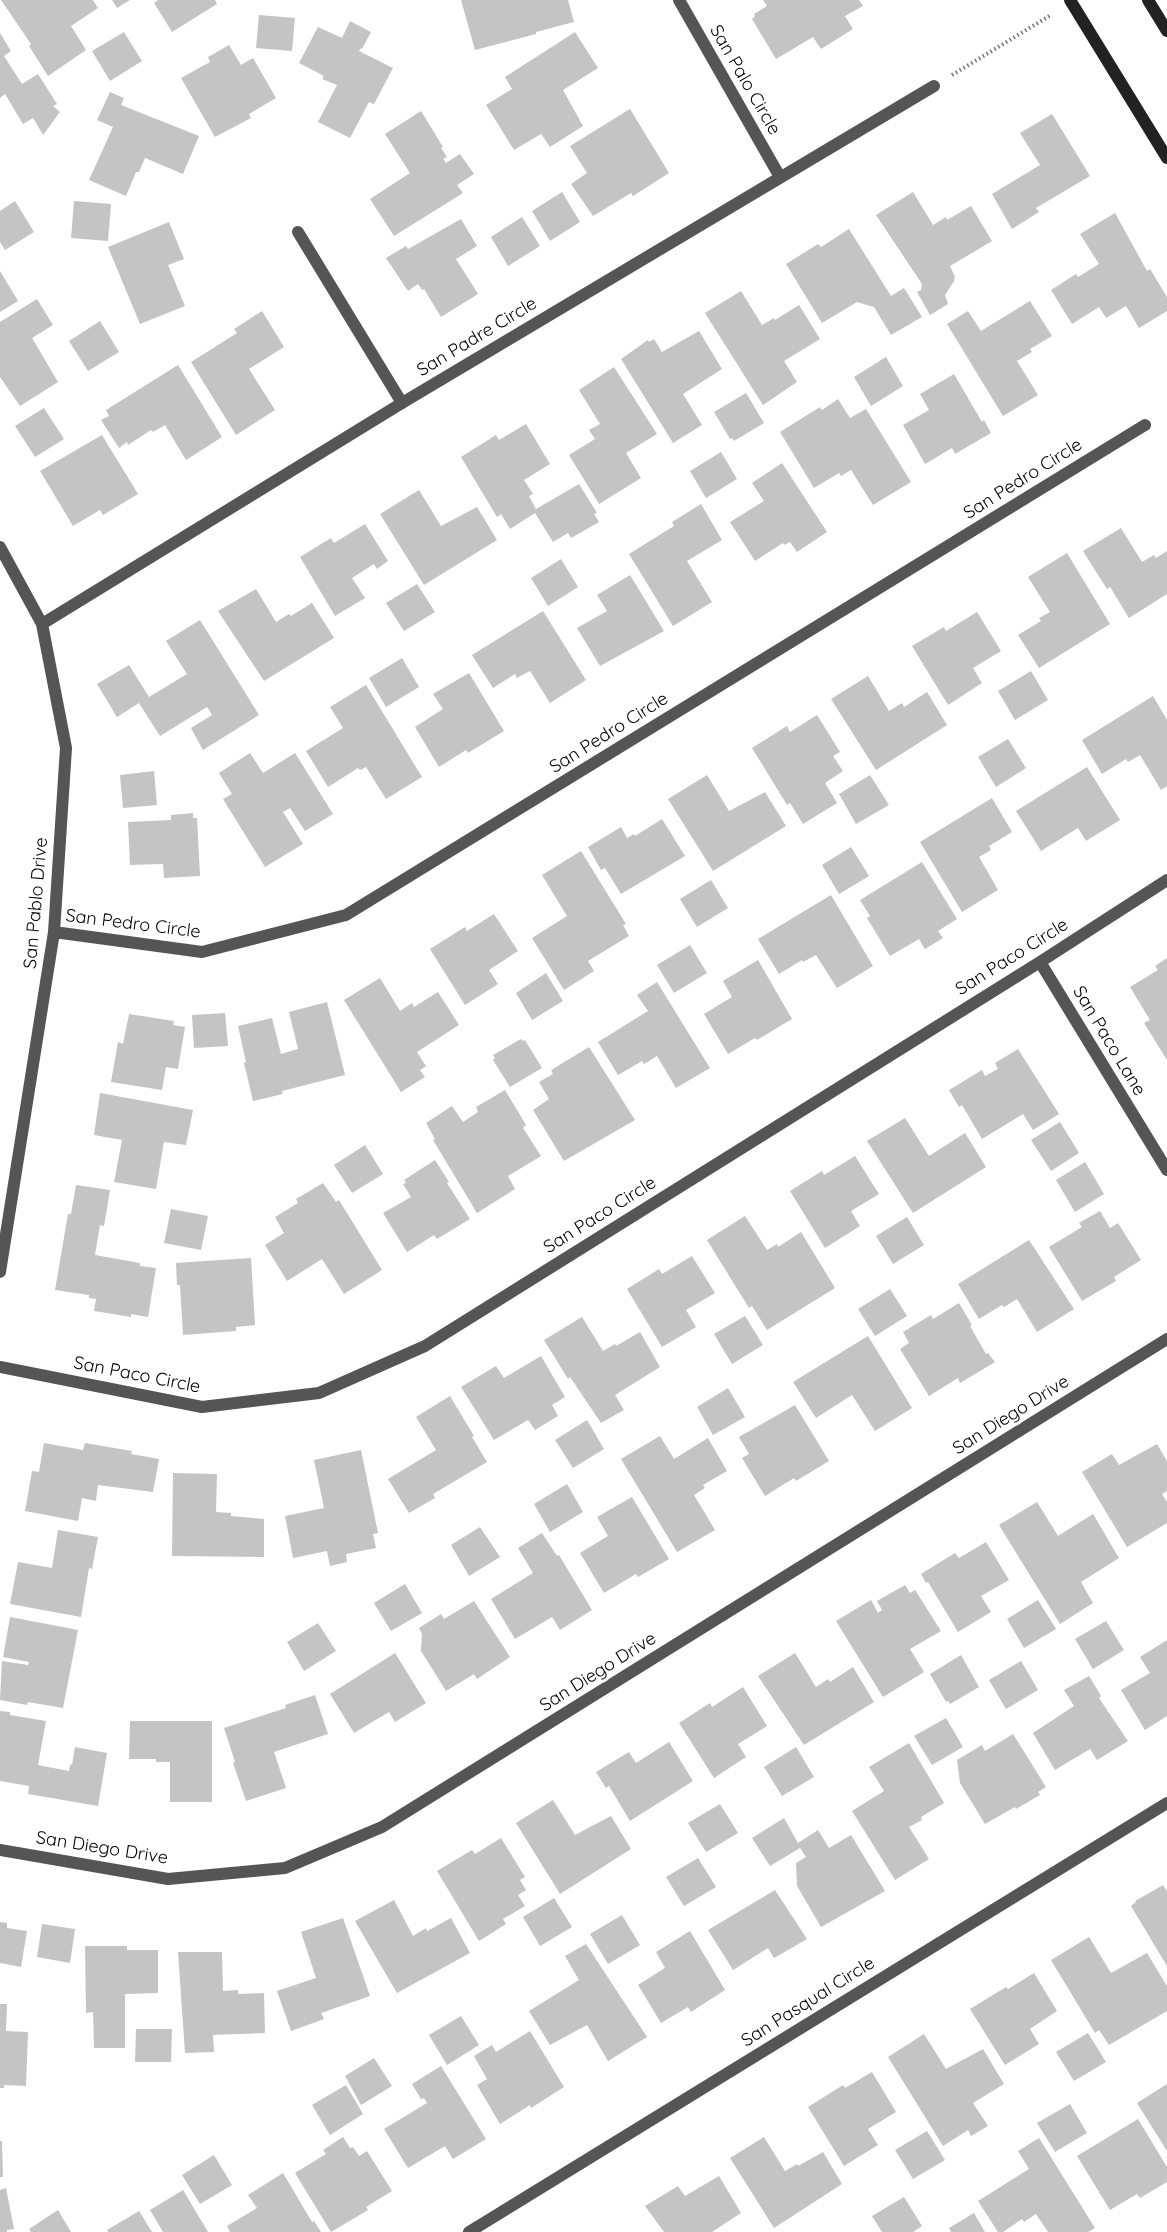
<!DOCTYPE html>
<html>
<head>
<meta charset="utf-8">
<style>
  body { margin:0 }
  canvas { display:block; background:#fff }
</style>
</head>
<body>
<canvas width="1167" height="2232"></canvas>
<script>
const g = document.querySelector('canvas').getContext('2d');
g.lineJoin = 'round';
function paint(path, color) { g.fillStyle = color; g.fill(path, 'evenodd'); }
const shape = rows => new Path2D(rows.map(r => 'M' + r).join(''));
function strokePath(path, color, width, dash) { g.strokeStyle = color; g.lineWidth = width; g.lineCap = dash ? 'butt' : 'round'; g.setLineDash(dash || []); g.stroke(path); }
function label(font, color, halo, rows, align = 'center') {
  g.font = font + ' Quicksand,sans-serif'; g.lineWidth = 6; g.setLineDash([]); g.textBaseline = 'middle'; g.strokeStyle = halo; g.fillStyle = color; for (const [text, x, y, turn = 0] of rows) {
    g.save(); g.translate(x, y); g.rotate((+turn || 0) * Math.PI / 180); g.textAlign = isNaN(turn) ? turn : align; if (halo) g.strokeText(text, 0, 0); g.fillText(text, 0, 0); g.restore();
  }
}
paint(shape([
  [1,0,93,0,98,8,71,26,86,50,48,76,29,46,31,44],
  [112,0,130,0,117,8],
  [158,0,215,0,217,4,172,32,154,3],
  [461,0,568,0,574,22,536,32,536,34,475,50],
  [763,0,859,0,863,6,845,16,853,29,821,49,813,37,776,59,752,19,755,16,754,14,767,6],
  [259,15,295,18,292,51,256,48],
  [350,21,371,32,362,49,361,48,359,51,393,68,374,104,369,102,350,138,318,122,337,85,322,79,324,76,299,63,318,27,342,38],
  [124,32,142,61,110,81,92,51],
  [575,32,598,68,563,90,583,126,550,147,541,134,514,150,486,105,512,89,505,77],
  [0,33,11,51,4,56,22,84,38,74,57,104,53,106,60,112,43,135,33,118,23,124,5,94,0,98],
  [229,45,241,65,253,58,276,98,249,114,251,118,215,137,181,78,210,62,208,57],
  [110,92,124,98,121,105,199,136,183,174,145,158,139,172,136,172,126,196,89,180,113,127,97,120],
  [630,109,669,173,633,196,631,193,593,216,571,184,587,173,570,146],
  [421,111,443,147,441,148,447,157,443,159,446,163,460,154,474,174,457,185,463,193,394,236,370,199,410,173,385,134],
  [1052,114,1090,176,1036,208,1039,212,1012,229,992,194,1040,165,1020,133],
  [562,192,580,222,550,241,532,211],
  [913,192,933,225,946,217,947,220,971,206,992,241,950,266,955,277,954,281,945,295,948,304,930,315,917,292,921,290,922,284,876,215],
  [15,201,34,232,5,250,0,242,0,211],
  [74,201,111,204,108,241,71,238],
  [1115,213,1147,271,1150,269,1167,297,1167,311,1139,328,1126,306,1106,318,1099,307,1072,324,1051,290,1076,274,1078,277,1099,264,1080,234],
  [522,217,540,246,508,266,491,237],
  [461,219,477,246,456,259,478,294,441,317,424,289,422,290,418,284,408,291,386,258,406,246,408,249],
  [169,222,184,259,168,265,185,306,140,324,108,247],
  [849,229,891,296,904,288,922,317,891,335,874,307,857,302,822,323,786,264,818,244,821,247],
  [0,271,18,301,0,312],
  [741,291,762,325,774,318,775,320,799,305,820,339,784,361,797,382,763,405,705,313],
  [37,299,53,325,32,338,58,382,20,406,0,377,0,322],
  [1030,301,1052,336,1030,349,1032,352,1017,361,1038,395,1003,416,947,324,968,311,981,331],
  [262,311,284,347,249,369,275,410,236,435,191,362,237,333,234,329],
  [100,321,119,352,88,371,69,341],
  [699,331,722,369,683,394,702,425,673,443,621,359,648,340,649,342,654,339,662,352],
  [886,357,903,386,871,406,854,377],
  [178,365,222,437,186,460,165,425,153,432,151,430,128,445,127,442,119,448,101,420,109,416,106,410],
  [614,367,657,434,626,453,641,478,599,504,569,455,595,439,589,430,600,424,579,390],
  [954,374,982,422,984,420,991,433,955,454,952,448,925,464,903,425,929,410,920,394],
  [746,393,764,423,734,441,732,438,730,439,714,412],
  [838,399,850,418,866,409,911,482,873,505,851,470,841,476,839,473,814,488,780,432,820,407,822,410],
  [44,408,64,439,35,457,15,426],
  [526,424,550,464,524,480,533,494,529,496,536,509,579,484,597,513,594,514,599,522,571,538,568,533,553,542,535,513,510,529,501,514,497,517,461,457,496,435,499,440],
  [102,435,138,494,103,515,100,510,73,526,40,471],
  [721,452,737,479,706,498,690,471],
  [782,463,827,532,797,552,790,542,784,545,783,543,755,561,730,522,764,501,752,483],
  [419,490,441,526,477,507,497,540,424,585,380,514],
  [701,504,722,540,687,561,712,602,673,626,629,554,674,526,672,522],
  [365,524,388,561,377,569,374,564,352,578,365,598,335,616,300,557,331,538,334,543],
  [1121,528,1142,562,1154,555,1156,558,1167,551,1167,594,1129,618,1110,587,1107,589,1083,551],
  [1067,553,1110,624,1039,668,1018,635,1041,621,1039,618,1050,612,1028,577],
  [561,559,578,587,548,606,531,578],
  [630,575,664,631,600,666,577,628,607,611,597,595],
  [417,584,435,612,404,631,386,603],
  [256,589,276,622,289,614,291,616,312,603,334,638,264,681,218,611],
  [543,611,586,680,550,703,530,671,517,678,515,674,493,688,472,655],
  [977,612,1001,651,973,668,982,683,948,705,912,646,944,627,946,631],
  [200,620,259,715,203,750,191,728,212,715,207,707,160,736,139,703,117,717,97,684,129,665,149,697,187,674,166,641],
  [402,658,419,687,386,707,369,678],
  [1031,671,1048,700,1015,720,998,691],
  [469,673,504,731,468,753,466,750,439,767,415,727,443,709,433,694],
  [868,676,889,711,902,703,904,707,927,692,947,725,876,770,831,699],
  [366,685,422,777,386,799,366,767,360,770,358,768,328,787,306,751,343,728,330,707],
  [1153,696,1167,720,1167,786,1161,790,1140,755,1128,762,1126,759,1102,774,1082,740],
  [817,715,840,752,833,756,843,771,825,783,837,803,803,824,790,803,787,805,752,748,787,726,790,732],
  [1008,739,1026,768,996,787,978,757],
  [250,753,263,773,295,753,333,814,305,831,290,808,283,812,303,844,265,867,223,799,232,794,219,773],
  [1087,767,1120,820,1086,841,1078,828,1041,851,1016,811],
  [154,771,157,805,123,808,120,775],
  [707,775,729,811,765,792,786,826,713,871,668,799],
  [870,775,889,805,856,824,839,794],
  [992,798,1012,832,989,846,991,850,979,857,998,890,962,912,920,842],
  [193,813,193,818,197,818,200,876,164,878,163,864,130,865,128,822,171,820,171,815],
  [662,819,685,856,621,894,605,868,601,870,588,847,621,827,627,838,634,834,635,836],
  [851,847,869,876,839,894,822,865],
  [581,851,626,924,623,925,629,936,588,961,594,971,564,990,532,938,567,916,542,875],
  [922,862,957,919,938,931,943,938,925,949,919,939,890,956,867,918,870,916,860,900],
  [711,880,728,908,697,927,680,899],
  [831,895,873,966,837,988,816,955,803,962,802,960,779,974,758,939],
  [494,914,518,951,489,970,498,984,465,1005,430,949,465,927,467,931],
  [690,945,707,973,674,993,657,965],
  [1167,958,1167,1060,1144,1023,1150,1020,1130,987,1158,970,1155,966],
  [758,960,792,1019,757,1040,755,1038,728,1054,704,1014,732,997,723,981],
  [546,973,563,1001,532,1020,516,993],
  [380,978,400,1011,412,1003,414,1007,438,992,459,1025,417,1052,426,1066,420,1070,425,1077,401,1092,344,1000],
  [657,982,710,1068,676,1088,657,1056,644,1064,642,1061,618,1075,598,1042,648,1011,637,995],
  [327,1002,345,1075,282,1091,283,1094,253,1101,244,1063,246,1062,238,1026,272,1018,281,1054,298,1049,289,1012],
  [225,1013,228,1046,194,1048,192,1015],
  [129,1014,174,1021,173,1025,185,1027,178,1069,166,1067,162,1090,111,1082,118,1042,123,1044],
  [521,1039,523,1041,525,1040,542,1068,510,1087,493,1060,495,1058,493,1055],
  [589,1047,635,1120,564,1161,533,1110,549,1099,539,1082,553,1074,551,1070],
  [1018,1049,1059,1114,1033,1130,1023,1114,982,1139,962,1105,959,1107,949,1090,982,1070,985,1076,998,1069,995,1063],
  [505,1090,526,1125,523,1128,541,1156,508,1176,515,1189,477,1213,433,1140,435,1139,426,1123,452,1106,463,1122,478,1112,476,1107],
  [100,1093,193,1110,186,1145,164,1142,156,1189,114,1182,122,1140,94,1135],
  [905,1118,929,1156,965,1133,986,1167,913,1213,867,1141],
  [1060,1122,1079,1153,1051,1171,1031,1140],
  [365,1145,383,1174,352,1193,334,1165],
  [855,1156,879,1194,851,1211,860,1226,825,1248,790,1191,822,1171,824,1175],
  [435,1160,449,1182,447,1183,470,1219,437,1239,434,1235,407,1252,383,1213,411,1197,403,1184,406,1183,404,1180],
  [1085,1162,1104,1194,1075,1212,1056,1180],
  [323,1183,336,1202,339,1200,382,1270,344,1294,322,1259,287,1281,265,1245,284,1233,275,1217,298,1203,296,1199],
  [76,1185,110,1190,104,1226,100,1225,95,1255,140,1263,140,1266,156,1268,148,1317,131,1314,131,1317,94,1311,96,1299,89,1298,89,1295,55,1290,68,1214,71,1214],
  [171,1209,208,1216,201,1250,164,1243],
  [1100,1211,1110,1228,1118,1223,1141,1260,1114,1277,1116,1281,1082,1301,1049,1247,1082,1227,1079,1223],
  [745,1216,767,1250,777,1244,778,1247,801,1232,835,1288,767,1330,752,1306,749,1308,707,1240],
  [907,1217,924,1245,893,1264,876,1236],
  [1029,1240,1074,1309,1037,1332,1017,1299,1004,1307,1002,1305,979,1319,958,1284],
  [692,1256,715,1293,686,1310,696,1327,662,1347,627,1289,659,1269,662,1274],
  [251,1258,255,1325,236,1327,236,1331,183,1335,180,1285,177,1285,176,1263],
  [890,1289,907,1316,875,1336,858,1309],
  [959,1303,972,1325,970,1326,986,1354,988,1353,995,1362,960,1383,958,1378,929,1396,900,1349,909,1343,903,1332,931,1315,933,1319],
  [745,1316,763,1345,732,1364,714,1334],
  [582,1317,603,1351,615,1344,616,1346,640,1332,660,1367,615,1395,624,1410,601,1423,570,1377,568,1379,544,1340],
  [868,1336,912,1408,875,1431,852,1395,816,1418,793,1382],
  [541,1356,565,1397,552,1405,558,1416,535,1430,528,1420,494,1440,461,1387,496,1366,504,1378],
  [728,1388,745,1417,713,1435,697,1407],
  [450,1396,474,1436,472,1437,487,1462,433,1494,435,1498,409,1513,388,1479,436,1450,416,1417],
  [795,1405,829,1461,796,1481,794,1478,765,1496,742,1458,749,1454,739,1437],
  [587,1420,604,1449,573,1468,555,1440],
  [660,1436,674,1459,708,1438,727,1471,703,1485,705,1488,694,1495,715,1530,677,1552,621,1459],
  [44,1443,83,1450,85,1443,132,1451,131,1454,159,1459,153,1492,98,1485,96,1501,82,1498,78,1521,25,1511,32,1471,39,1472],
  [1157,1444,1167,1461,1167,1491,1162,1494,1167,1502,1167,1523,1127,1547,1082,1472,1112,1454,1119,1465],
  [361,1450,378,1533,373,1534,376,1548,346,1554,347,1562,330,1566,327,1551,293,1558,285,1516,324,1508,314,1460],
  [173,1473,217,1474,216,1512,231,1513,231,1516,264,1519,264,1557,172,1556],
  [567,1484,583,1512,550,1532,534,1504],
  [632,1497,669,1559,638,1577,636,1574,604,1593,580,1553,608,1536,597,1517],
  [1037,1502,1058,1536,1093,1514,1119,1558,1081,1582,1093,1603,1060,1624,999,1525],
  [480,1527,500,1557,469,1576,451,1545],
  [58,1530,98,1537,92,1569,89,1568,81,1617,10,1604,18,1562,52,1568],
  [542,1533,557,1556,559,1555,592,1610,560,1630,552,1617,515,1639,491,1599,533,1573,518,1548],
  [986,1542,1009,1580,981,1596,991,1612,958,1632,928,1582,926,1583,921,1574,955,1553,959,1558],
  [405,1584,422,1613,391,1631,374,1603],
  [905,1585,910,1593,915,1590,941,1631,910,1649,924,1672,883,1697,836,1621,871,1600,878,1613,882,1610,877,1601],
  [1038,1600,1056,1629,1024,1648,1007,1619],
  [474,1601,510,1657,477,1679,474,1674,446,1691,421,1651,422,1634,419,1628,441,1614,444,1619],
  [10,1617,78,1630,63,1708,28,1702,27,1705,0,1700,2,1661,28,1665,29,1662,3,1657],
  [1106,1621,1124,1650,1093,1669,1075,1639],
  [318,1623,336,1651,304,1671,287,1642],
  [1167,1640,1167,1716,1145,1730,1121,1690,1150,1673,1140,1657],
  [395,1653,426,1703,395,1722,389,1712,354,1733,330,1694],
  [795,1653,816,1687,828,1679,830,1682,853,1667,874,1702,804,1745,758,1676],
  [961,1655,979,1687,950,1704,948,1701,946,1702,930,1674],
  [1021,1661,1038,1690,1006,1709,989,1680],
  [1089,1676,1101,1696,1099,1698,1128,1741,1097,1760,1090,1749,1055,1770,1033,1733,1074,1706,1064,1690],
  [743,1687,767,1726,738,1744,746,1757,714,1778,679,1723,710,1703,712,1707],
  [315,1695,328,1734,274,1752,286,1788,246,1801,233,1763,235,1762,224,1728,286,1708,285,1705],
  [0,1711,10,1712,10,1715,46,1721,38,1765,69,1771,70,1764,72,1765,75,1747,107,1753,98,1806,28,1794,29,1786,0,1781],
  [946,1718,963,1747,932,1765,914,1736],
  [130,1721,212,1721,212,1802,170,1802,170,1762,156,1762,156,1759,129,1759],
  [1013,1734,1046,1787,1038,1792,1040,1795,1016,1809,1015,1807,985,1824,960,1783,957,1760,982,1745,985,1751],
  [669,1742,693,1781,630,1821,609,1786,606,1788,596,1772,629,1752,636,1763],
  [909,1743,944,1803,921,1817,922,1820,909,1827,929,1859,895,1880,852,1811,884,1791,869,1767],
  [796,1747,814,1777,782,1796,764,1767],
  [553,1800,575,1835,611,1816,631,1849,560,1894,516,1823],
  [720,1804,738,1833,706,1852,688,1823],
  [784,1818,798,1843,818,1830,829,1848,851,1835,885,1891,821,1927,797,1886,796,1863,806,1857,800,1848,770,1866,752,1838],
  [501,1838,525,1877,520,1880,526,1890,518,1895,525,1906,503,1919,506,1924,479,1941,437,1871,472,1850,475,1854],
  [698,1858,716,1887,684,1906,666,1877],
  [1163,1885,1167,1891,1167,1966,1131,1906,1136,1902,1135,1901],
  [775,1890,807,1939,774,1958,768,1948,733,1970,708,1930],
  [554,1898,572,1927,540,1946,523,1917],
  [394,1900,413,1936,426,1928,427,1931,451,1918,470,1953,397,1993,355,1921],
  [622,1915,640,1945,608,1964,590,1934],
  [343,1918,370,1996,321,2013,324,2019,291,2031,277,1991,316,1978,301,1932],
  [0,1922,7,1923,7,1928,27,1931,21,1967,0,1963],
  [42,1924,75,1929,70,1963,37,1957],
  [690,1931,725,1990,691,2012,688,2007,661,2023,638,1985,665,1968,656,1952],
  [1089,1937,1111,1973,1147,1953,1167,1986,1167,2011,1109,2045,1099,2030,1095,2033,1051,1960],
  [586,1944,647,2037,608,2061,587,2025,550,2045,529,2011,579,1980,565,1956],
  [85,1946,127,1946,127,1950,158,1950,158,1993,125,1994,125,2048,94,2048,93,2012,86,2013],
  [178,1952,222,1952,223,1991,238,1990,238,1994,264,1993,265,2033,213,2035,214,2052,185,2053],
  [1034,1973,1057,2011,1030,2029,1039,2044,1005,2065,970,2009,1006,1987,1008,1989],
  [0,2004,7,2004,6,2031,28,2032,26,2086,4,2085,4,2088,0,2088],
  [461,2016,479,2045,447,2065,429,2035],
  [136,2029,172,2029,171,2062,135,2062],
  [530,2031,564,2087,531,2108,530,2105,500,2124,477,2085,487,2079,474,2056,492,2045,496,2052],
  [1088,2033,1106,2062,1074,2081,1056,2052],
  [924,2034,946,2069,983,2049,1004,2084,973,2103,988,2126,971,2136,968,2130,943,2146,888,2057],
  [374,2058,392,2086,361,2105,345,2076],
  [441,2066,486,2139,453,2159,445,2146,408,2168,384,2129,427,2103,424,2098,421,2099,412,2084],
  [872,2072,896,2112,868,2129,878,2145,844,2166,808,2107,843,2085,845,2088],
  [1167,2084,1167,2151,1137,2103],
  [346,2085,363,2114,330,2135,312,2105],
  [1070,2104,1087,2133,1055,2152,1037,2123],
  [1138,2119,1167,2167,1167,2182,1140,2198,1137,2194,1110,2210,1077,2156],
  [927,2131,945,2160,913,2179,895,2150],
  [343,2137,350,2148,353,2147,359,2156,367,2151,392,2191,366,2207,368,2210,331,2232,295,2173,326,2154,323,2150],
  [764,2137,785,2171,797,2164,798,2166,823,2152,842,2184,774,2228,730,2158],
  [1039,2138,1095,2228,1088,2232,1048,2232,1036,2214,1024,2222,1022,2219,1003,2232,998,2232,978,2201,1029,2169,1018,2151],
  [0,2141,2,2141,3,2177,0,2177],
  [214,2155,232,2185,200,2204,182,2175],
  [283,2173,312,2222,314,2221,321,2232,230,2232,227,2226,257,2208,248,2195],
  [719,2176,741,2213,712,2232,664,2232,645,2206,678,2186,685,2196],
  [6,2188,14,2229,7,2230,7,2232,0,2232,0,2190],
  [183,2190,208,2232,163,2232,150,2210],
  [904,2197,922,2226,913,2232,882,2232,872,2216],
  [58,2210,71,2232,31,2232,29,2229],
  [139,2211,152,2232,108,2232,107,2230],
  [974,2213,985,2232,951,2232,949,2228]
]), '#c4c4c4');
strokePath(shape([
  [952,75,1051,15]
]), '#777', 4, [1.5, 3]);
strokePath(shape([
  [679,0,780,177],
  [298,232,402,403],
  [0,547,42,624,66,748,54,932,0,1272],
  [42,624,402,403,934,86],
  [54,932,202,952,346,915,1145,425],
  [1040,962,1167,1170],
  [0,1367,202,1407,319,1393,425,1346,1040,962,1167,880],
  [0,1850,168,1879,285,1868,382,1827,1167,1339],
  [469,2232,1167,1803]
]), '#555', 12);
strokePath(shape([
  [1070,0,1167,158],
  [1148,0,1167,31]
]), '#222', 12);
label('18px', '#000', '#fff', [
  ["San Palo Circle",745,80,60],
  ["San Padre Circle",477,337,-31],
  ["San Pedro Circle",1023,479,-32],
  ["San Pedro Circle",609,733,-32],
  ["San Pablo Drive",36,903,-85],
  ["San Pedro Circle",133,924,7],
  ["San Paco Circle",1012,957,-32],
  ["San Paco Lane",1109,1041,59],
  ["San Paco Circle",600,1215,-32],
  ["San Paco Circle",137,1375,11],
  ["San Diego Drive",1011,1415,-32],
  ["San Diego Drive",598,1672,-32],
  ["San Diego Drive",102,1848,9],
  ["San Pasqual Circle",808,2002,-32]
]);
</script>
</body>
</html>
